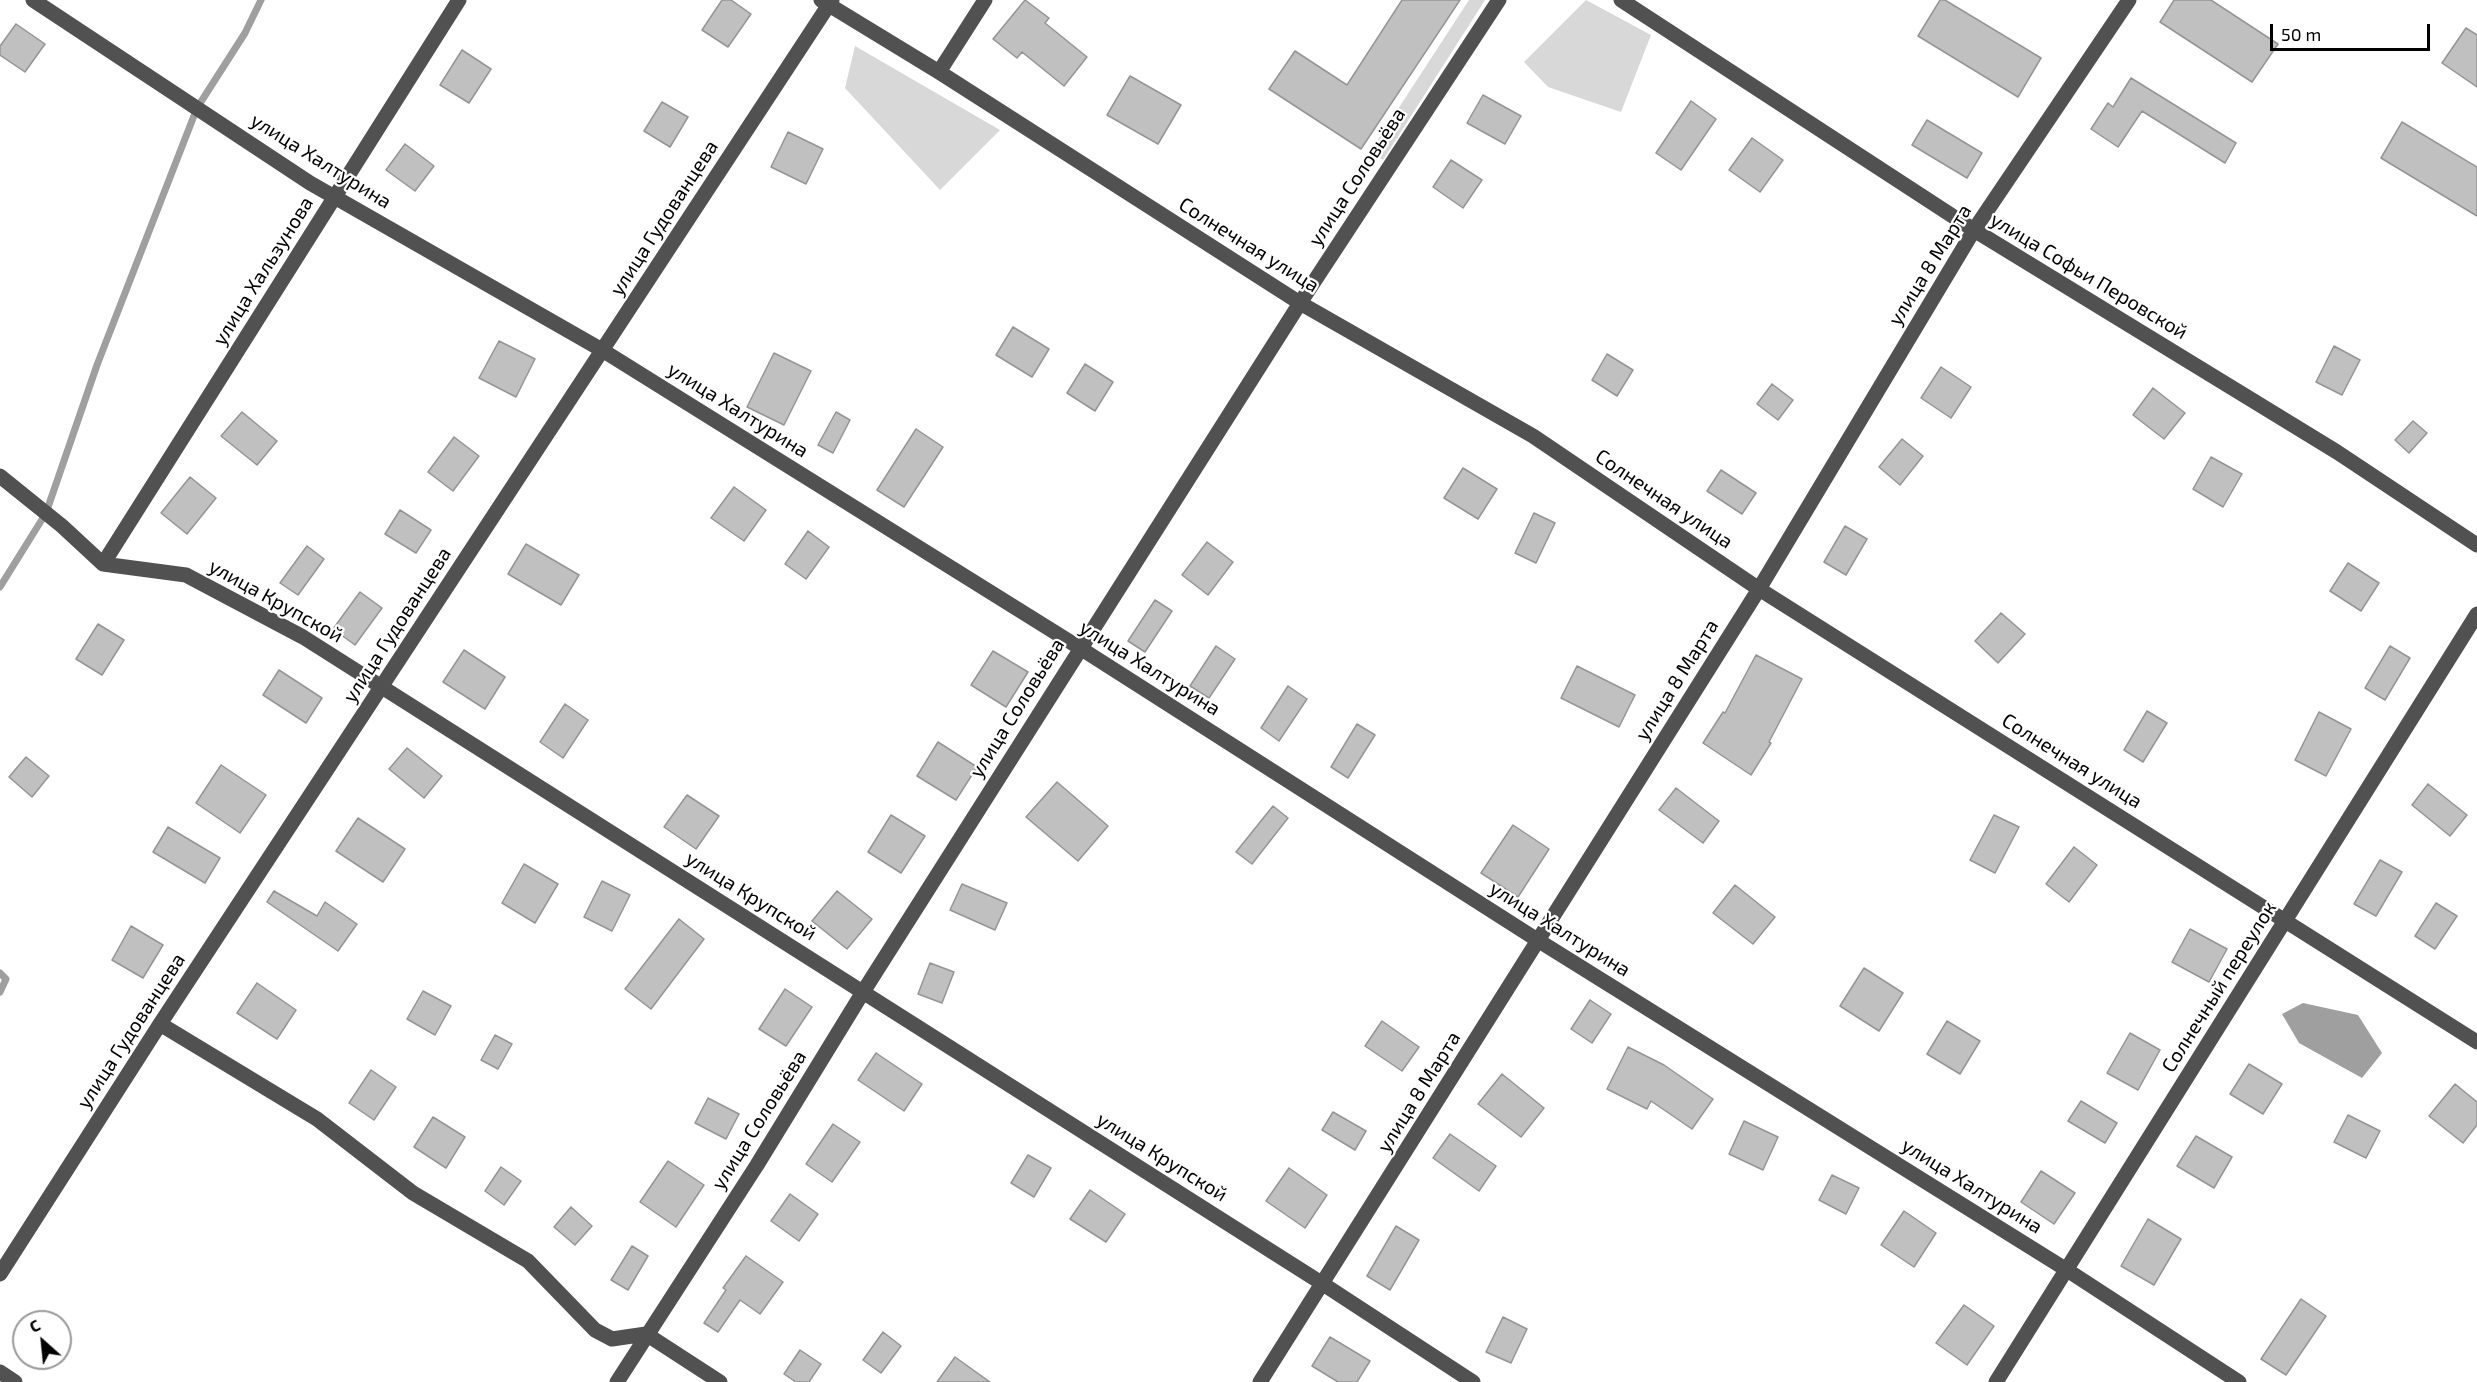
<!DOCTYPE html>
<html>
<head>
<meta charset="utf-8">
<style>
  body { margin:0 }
  #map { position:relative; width:2477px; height:1382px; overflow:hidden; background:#fff; font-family:"Exo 2",sans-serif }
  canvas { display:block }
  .north { position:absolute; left:12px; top:1310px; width:60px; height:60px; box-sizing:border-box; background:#fff; border:2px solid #999; border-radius:50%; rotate:333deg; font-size:16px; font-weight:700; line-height:24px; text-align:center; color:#000 }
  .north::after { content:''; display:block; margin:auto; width:21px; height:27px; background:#000; clip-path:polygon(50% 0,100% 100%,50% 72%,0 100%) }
  .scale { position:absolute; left:2270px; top:24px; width:160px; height:27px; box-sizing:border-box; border:3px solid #000; border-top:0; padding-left:8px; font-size:18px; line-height:21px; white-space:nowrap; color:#000; -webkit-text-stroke:4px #fff; paint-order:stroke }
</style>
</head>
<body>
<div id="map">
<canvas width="2477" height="1382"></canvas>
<div class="north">С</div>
<div class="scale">50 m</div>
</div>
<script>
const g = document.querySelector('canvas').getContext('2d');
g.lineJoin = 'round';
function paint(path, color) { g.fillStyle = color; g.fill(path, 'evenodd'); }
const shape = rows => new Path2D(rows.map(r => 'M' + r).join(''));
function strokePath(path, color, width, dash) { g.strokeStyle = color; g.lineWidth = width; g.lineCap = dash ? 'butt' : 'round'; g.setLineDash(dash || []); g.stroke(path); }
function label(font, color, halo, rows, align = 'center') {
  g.font = font + ' "Exo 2",sans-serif'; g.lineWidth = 4.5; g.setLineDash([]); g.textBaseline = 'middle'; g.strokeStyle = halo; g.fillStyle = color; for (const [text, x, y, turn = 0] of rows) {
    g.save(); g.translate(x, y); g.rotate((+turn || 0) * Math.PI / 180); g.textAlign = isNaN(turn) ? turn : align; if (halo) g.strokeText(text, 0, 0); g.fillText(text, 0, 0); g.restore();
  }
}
paint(shape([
  [1469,0,1485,0,1383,160,1370,152],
  [1586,0,1651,35,1621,112,1548,87,1524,62],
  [855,46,1000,130,940,190,845,88]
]), '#d8d8d8');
paint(shape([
  [2303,1003,2358,1015,2382,1053,2362,1078,2299,1043,2282,1014]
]), '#9f9f9f');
strokePath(shape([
  [0,587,46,513,97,365,197,108,245,33,261,0],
  [0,973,6,979,0,992]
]), '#9f9f9f', 7);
const building = shape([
  [722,0,731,0,751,14,728,47,702,30,722,0],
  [1025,0,1049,18,1045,23,1087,57,1064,86,1022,52,1017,58,993,39,1025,0],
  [1402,0,1460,0,1361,149,1269,89,1295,51,1347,85,1402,0],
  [1940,0,1945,0,2041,58,2018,97,1918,36,1940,0],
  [2174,0,2211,0,2278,44,2252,82,2160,22,2174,0],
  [16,24,45,44,25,72,0,55,0,46,16,24],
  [2466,28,2477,35,2477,87,2442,63,2466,28],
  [462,50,491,69,469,103,440,85,462,50],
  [1130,76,1181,105,1158,144,1107,115,1130,76],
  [2131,78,2236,143,2225,163,2142,111,2118,147,2091,129,2108,103,2113,107,2131,78],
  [1483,95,1521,116,1505,144,1467,123,1483,95],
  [1691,101,1716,119,1681,170,1656,153,1691,101],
  [662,102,688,117,670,147,644,131,662,102],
  [1927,120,1982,153,1967,178,1912,145,1927,120],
  [2402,122,2477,167,2477,216,2381,158,2402,122],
  [788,132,823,149,806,184,771,167,788,132],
  [1752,138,1783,160,1760,192,1729,170,1752,138],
  [405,144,434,166,415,191,386,170,405,144],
  [1451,160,1482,180,1463,208,1433,187,1451,160],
  [1013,327,1049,349,1032,377,996,355,1013,327],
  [499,341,535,359,516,397,479,378,499,341],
  [2334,346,2360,360,2342,395,2316,382,2334,346],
  [774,353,811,371,784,425,747,407,774,353],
  [1607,354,1633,370,1617,396,1592,380,1607,354],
  [1085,364,1113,382,1095,411,1067,393,1085,364],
  [1941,367,1971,387,1951,418,1921,398,1941,367],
  [1772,384,1793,400,1778,420,1757,404,1772,384],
  [2153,388,2185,413,2164,439,2133,415,2153,388],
  [242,412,277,441,257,465,221,436,242,412],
  [836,412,850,420,833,453,818,445,836,412],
  [2413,421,2427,433,2409,453,2395,440,2413,421],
  [916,429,943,447,904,507,877,490,916,429],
  [454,437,479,456,453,491,428,472,454,437],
  [1902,439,1923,456,1900,485,1879,467,1902,439],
  [2211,457,2242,474,2223,507,2193,489,2211,457],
  [1463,468,1497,489,1478,519,1444,498,1463,468],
  [1721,470,1756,493,1742,514,1707,491,1721,470],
  [190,477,216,498,187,534,161,513,190,477],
  [734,487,766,510,744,541,711,518,734,487],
  [400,510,431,530,416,553,385,534,400,510],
  [1534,513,1555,523,1536,563,1515,553,1534,513],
  [1845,526,1867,539,1846,575,1824,562,1845,526],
  [808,531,829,547,806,579,785,564,808,531],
  [1207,542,1233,562,1208,595,1182,575,1207,542],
  [526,544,579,575,561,605,508,574,526,544],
  [307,546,324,559,298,595,280,583,307,546],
  [2348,563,2379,583,2361,611,2330,591,2348,563],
  [360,592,382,608,355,645,333,629,360,592],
  [1155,600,1172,611,1145,652,1128,641,1155,600],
  [2001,613,2025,634,1998,663,1975,641,2001,613],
  [98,624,124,640,102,675,76,659,98,624],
  [1216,646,1235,659,1209,698,1190,686,1216,646],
  [2390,646,2410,658,2385,700,2365,688,2390,646],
  [464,650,505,677,485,709,443,682,464,650],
  [993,651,1028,672,1006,707,971,685,993,651],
  [1756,655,1802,679,1769,742,1771,743,1751,775,1703,743,1723,712,1725,713,1756,655],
  [1577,666,1635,695,1619,727,1561,698,1577,666],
  [279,670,322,698,306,723,263,695,279,670],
  [1288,686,1307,699,1279,741,1261,728,1288,686],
  [565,704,588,720,563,758,540,742,565,704],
  [2147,711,2167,723,2143,762,2124,750,2147,711],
  [2319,712,2351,729,2326,776,2295,760,2319,712],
  [1357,724,1375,735,1348,778,1331,767,1357,724],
  [938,742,977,767,956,800,917,776,938,742],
  [407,748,442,776,424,798,389,769,407,748],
  [26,757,49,776,32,797,9,777,26,757],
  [221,765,266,795,240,833,196,803,221,765],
  [1057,782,1108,826,1078,861,1026,817,1057,782],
  [2428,784,2467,815,2450,836,2412,805,2428,784],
  [1676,788,1719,821,1703,843,1659,810,1676,788],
  [687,795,719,816,696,849,664,827,687,795],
  [1273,806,1288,818,1252,864,1236,852,1273,806],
  [891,815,925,836,901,873,868,852,891,815],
  [1994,815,2019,827,1995,873,1970,860,1994,815],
  [358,818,405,849,383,882,336,851,358,818],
  [1513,825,1549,849,1518,897,1481,873,1513,825],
  [168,827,220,858,205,883,153,852,168,827],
  [2074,847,2097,865,2069,902,2046,884,2074,847],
  [2380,860,2402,872,2376,916,2354,904,2380,860],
  [524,864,558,884,535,923,502,903,524,864],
  [602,881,630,895,612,931,584,917,602,881],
  [962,884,1007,903,995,930,950,910,962,884],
  [1735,885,1775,917,1753,944,1713,913,1735,885],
  [274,891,317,916,325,902,357,924,338,951,267,902,274,891],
  [837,891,872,919,847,949,812,921,837,891],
  [2436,903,2457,916,2435,949,2415,936,2436,903],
  [679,919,704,939,651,1009,625,989,679,919],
  [131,926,163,945,143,978,112,960,131,926],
  [2190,929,2227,949,2209,982,2172,962,2190,929],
  [930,963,954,972,942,1003,918,994,930,963],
  [1864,968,1903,993,1879,1031,1840,1006,1864,968],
  [257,983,296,1010,277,1039,237,1013,257,983],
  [785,989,812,1007,786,1046,759,1029,785,989],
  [423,991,451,1006,435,1035,407,1019,423,991],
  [1590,1000,1611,1014,1592,1043,1571,1029,1590,1000],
  [1382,1021,1419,1047,1402,1071,1365,1046,1382,1021],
  [1947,1021,1980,1041,1960,1074,1927,1054,1947,1021],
  [2130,1033,2160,1050,2138,1090,2107,1073,2130,1033],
  [495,1035,512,1044,498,1069,481,1060,495,1035],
  [1628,1047,1664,1065,1713,1099,1692,1129,1651,1101,1647,1109,1607,1089,1628,1047],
  [876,1053,922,1084,904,1111,858,1080,876,1053],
  [2249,1064,2282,1084,2263,1114,2230,1094,2249,1064],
  [371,1070,396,1087,374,1120,349,1103,371,1070],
  [1502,1074,1544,1108,1521,1137,1478,1104,1502,1074],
  [2455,1084,2477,1102,2477,1125,2463,1143,2429,1116,2455,1084],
  [708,1098,739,1114,726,1139,695,1123,708,1098],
  [2081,1101,2117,1123,2105,1143,2068,1121,2081,1101],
  [1333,1112,1366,1131,1355,1150,1322,1130,1333,1112],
  [2348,1115,2380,1131,2366,1158,2334,1142,2348,1115],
  [433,1117,465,1137,446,1168,414,1147,433,1117],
  [1744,1121,1778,1137,1763,1170,1729,1154,1744,1121],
  [833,1124,860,1142,832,1182,806,1164,833,1124],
  [1450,1134,1496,1166,1479,1191,1433,1158,1450,1134],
  [2196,1136,2232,1157,2214,1188,2177,1166,2196,1136],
  [1028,1155,1051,1168,1034,1197,1011,1183,1028,1155],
  [668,1161,704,1185,676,1227,640,1202,668,1161],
  [501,1167,521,1181,504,1205,485,1191,501,1167],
  [1289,1168,1327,1195,1305,1228,1266,1201,1289,1168],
  [2041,1171,2075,1193,2054,1224,2021,1202,2041,1171],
  [1832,1175,1859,1188,1846,1214,1819,1200,1832,1175],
  [1090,1190,1125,1214,1106,1242,1070,1219,1090,1190],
  [790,1194,818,1214,799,1241,771,1221,790,1194],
  [571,1207,592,1226,575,1245,554,1227,571,1207],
  [1904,1211,1936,1233,1914,1267,1881,1245,1904,1211],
  [2148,1219,2181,1239,2154,1285,2121,1266,2148,1219],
  [1396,1226,1419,1240,1390,1290,1367,1276,1396,1226],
  [632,1246,648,1256,628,1290,611,1280,632,1246],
  [746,1256,783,1282,760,1314,740,1300,718,1332,704,1323,726,1290,723,1288,746,1256],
  [2301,1299,2326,1316,2286,1375,2261,1359,2301,1299],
  [1964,1305,1994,1326,1967,1365,1936,1343,1964,1305],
  [1503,1317,1527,1329,1511,1363,1486,1352,1503,1317],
  [883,1332,901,1346,881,1373,863,1360,883,1332],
  [1330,1337,1370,1361,1357,1382,1338,1382,1312,1366,1330,1337],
  [800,1350,821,1364,809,1382,796,1382,784,1374,800,1350],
  [955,1357,990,1382,937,1382,955,1357]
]);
paint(building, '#c0c0c0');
strokePath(building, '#959595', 1.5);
strokePath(shape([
  [33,0,310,183,602,350,1080,648,1539,941,2067,1270,2239,1382],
  [821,0,939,72,1300,303,1533,436,1759,589,2477,1042],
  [1621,0,1974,230,2337,452,2477,545],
  [939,72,985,0],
  [0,476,62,526,103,564,186,575,303,637,1323,1284,1473,1382],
  [103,564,459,0],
  [160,1024,317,1119,413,1193,528,1261,595,1330,612,1339,646,1334,720,1382],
  [0,1274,160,1024,832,0],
  [0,1372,15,1382],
  [617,1382,757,1165,863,992,1300,303,1499,0],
  [1260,1382,1759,589,1974,230,2129,0],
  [1996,1382,2477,614]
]), '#515151', 15);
label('20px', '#000', '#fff', [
  ["улица Халтурина",321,161,32],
  ["улица Соловьёва",1357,177,-57],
  ["улица Гудованцева",664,218,-57],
  ["Солнечная улица",1249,245,32],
  ["улица 8 Марта",1930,265,-58],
  ["улица Хальзунова",263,271,-58],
  ["улица Софьи Перовской",2089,276,31],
  ["улица Халтурина",738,410,32],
  ["Солнечная улица",1664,499,34],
  ["улица Крупской",276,601,29],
  ["улица Гудованцева",397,625,-57],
  ["улица Халтурина",1150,668,32],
  ["улица 8 Марта",1677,680,-58],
  ["улица Соловьёва",1017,708,-58],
  ["Солнечная улица",2072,761,32],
  ["улица Крупской",751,896,32],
  ["улица Халтурина",1560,929,32],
  ["Солнечный переулок",2219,987,-58],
  ["улица Гудованцева",131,1031,-57],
  ["улица 8 Марта",1419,1092,-58],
  ["улица Соловьёва",759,1120,-58],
  ["улица Крупской",1162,1157,32],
  ["улица Халтурина",1972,1186,32]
]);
</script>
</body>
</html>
